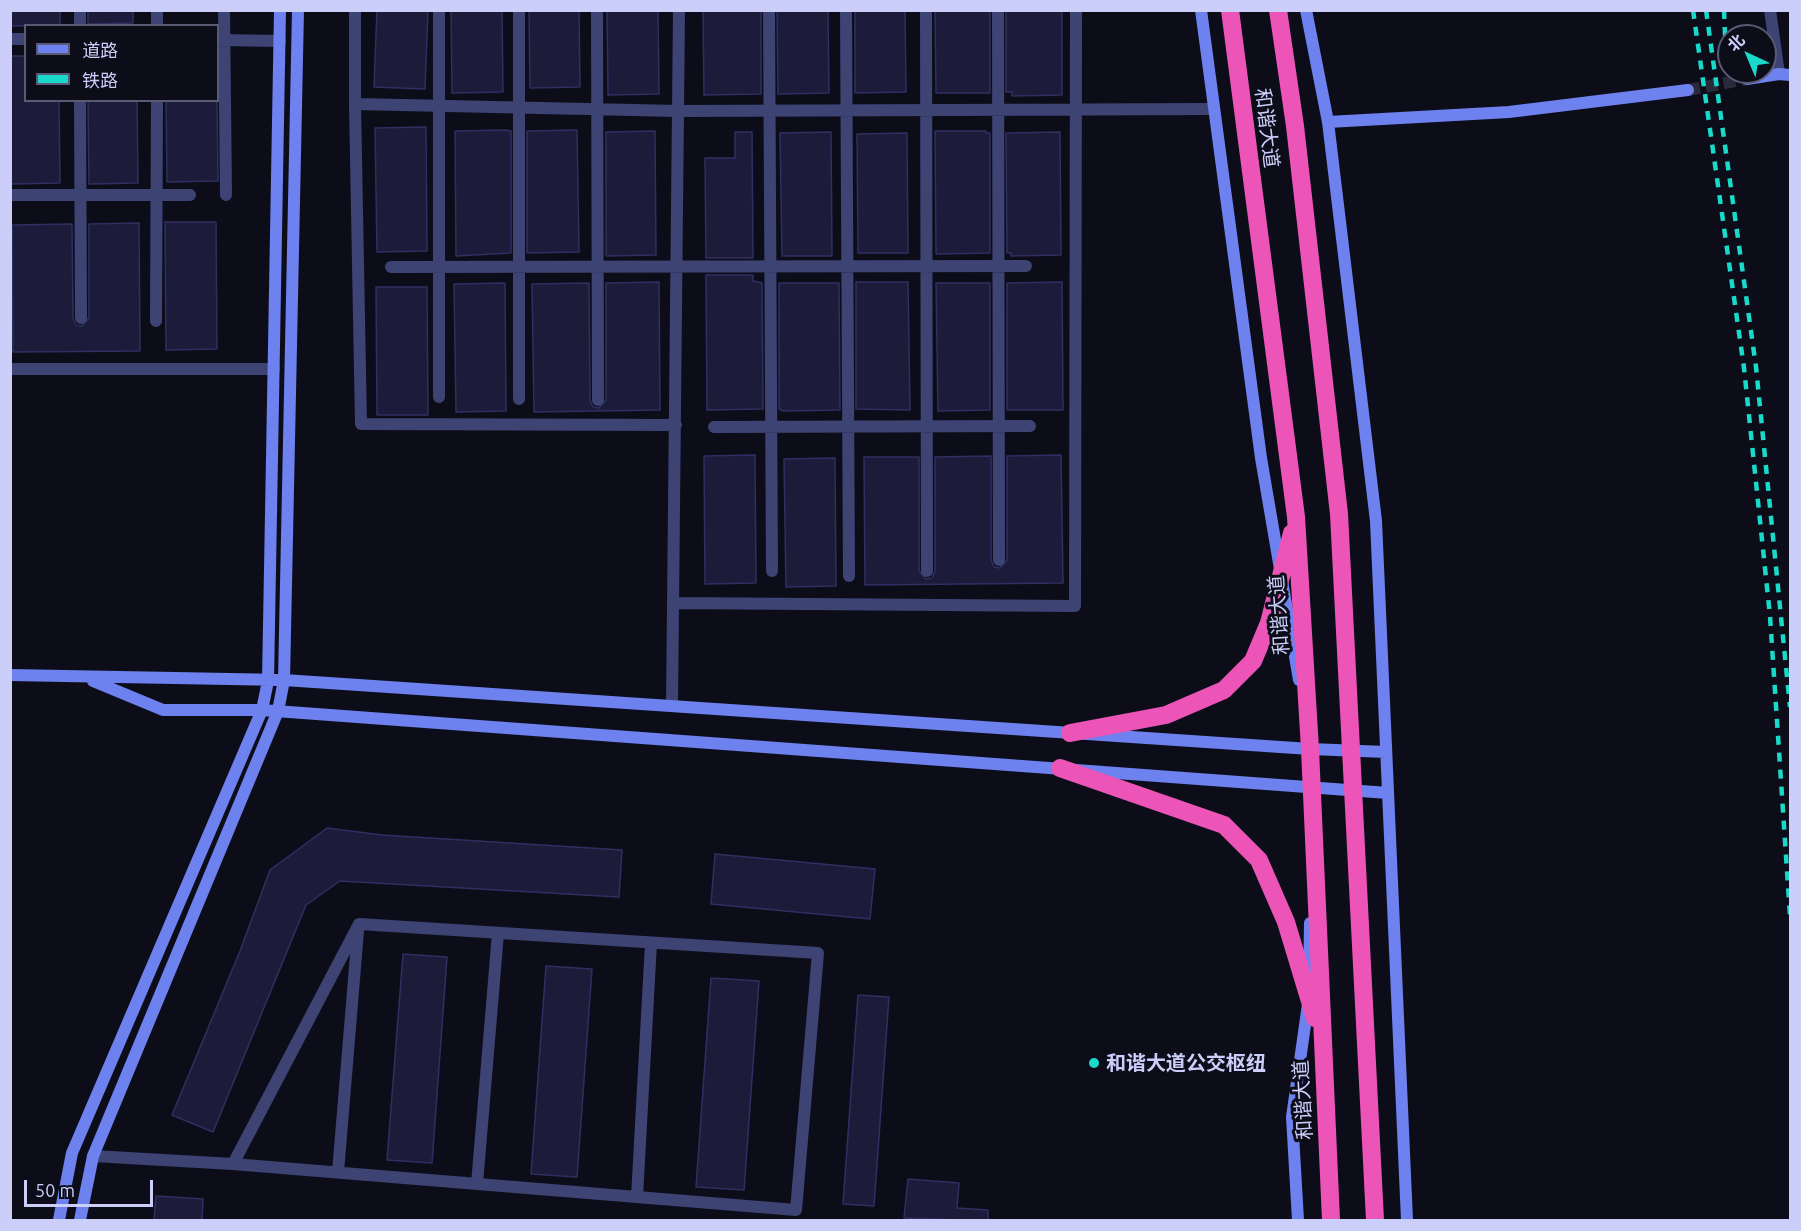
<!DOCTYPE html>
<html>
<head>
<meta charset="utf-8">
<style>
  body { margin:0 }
  #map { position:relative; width:1801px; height:1231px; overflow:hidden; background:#0d0d1a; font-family:Ubuntu,"Noto Sans SC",sans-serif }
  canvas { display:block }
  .frame { position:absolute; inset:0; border:12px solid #cbcef9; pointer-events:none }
  .legend { position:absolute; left:24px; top:24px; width:195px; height:78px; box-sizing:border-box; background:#0d0d1a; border:2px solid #595a73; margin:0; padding:8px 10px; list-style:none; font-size:18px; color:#cbcef9 }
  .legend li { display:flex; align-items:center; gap:12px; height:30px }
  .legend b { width:30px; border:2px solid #595a73 }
  .north { position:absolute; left:1717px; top:24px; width:60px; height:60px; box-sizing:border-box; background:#0d0d1a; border:2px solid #595a73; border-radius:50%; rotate:316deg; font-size:16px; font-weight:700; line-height:24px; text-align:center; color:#cbcef9 }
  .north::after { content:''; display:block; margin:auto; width:21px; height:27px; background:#18d9ca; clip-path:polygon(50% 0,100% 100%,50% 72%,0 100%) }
  .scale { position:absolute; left:24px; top:1180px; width:129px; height:27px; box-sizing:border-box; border:3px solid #cbcef9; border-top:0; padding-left:8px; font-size:18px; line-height:21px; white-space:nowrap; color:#cbcef9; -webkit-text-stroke:4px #0d0d1a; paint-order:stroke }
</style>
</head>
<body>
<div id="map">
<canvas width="1801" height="1231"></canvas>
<div class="frame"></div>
<ul class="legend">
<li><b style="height:8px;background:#6d81ef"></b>道路</li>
<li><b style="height:8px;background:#18d9ca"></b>铁路</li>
</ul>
<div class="north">北</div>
<div class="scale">50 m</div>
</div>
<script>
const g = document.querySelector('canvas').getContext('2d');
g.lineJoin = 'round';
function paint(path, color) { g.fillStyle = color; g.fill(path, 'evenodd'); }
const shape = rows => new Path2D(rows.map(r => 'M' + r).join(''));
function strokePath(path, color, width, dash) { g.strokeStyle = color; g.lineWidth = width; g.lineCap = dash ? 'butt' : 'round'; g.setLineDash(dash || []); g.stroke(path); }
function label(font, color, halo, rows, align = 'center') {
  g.font = font + ' Ubuntu,"Noto Sans SC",sans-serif'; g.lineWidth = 6; g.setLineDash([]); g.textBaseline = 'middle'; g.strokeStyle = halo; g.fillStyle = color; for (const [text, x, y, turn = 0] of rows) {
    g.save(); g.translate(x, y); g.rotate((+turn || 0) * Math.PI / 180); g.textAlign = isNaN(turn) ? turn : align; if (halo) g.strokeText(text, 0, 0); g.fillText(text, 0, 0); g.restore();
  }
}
const building = shape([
  [10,10,60,10,60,25,10,26,10,10],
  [88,10,133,10,133,23,88,24,88,10],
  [377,10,428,10,425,89,374,87,377,10],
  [451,10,502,10,503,92,452,93,451,10],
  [529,10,579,10,580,87,530,88,529,10],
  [607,10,658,10,659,94,608,95,607,10],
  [703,10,761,10,761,94,704,95,703,10],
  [777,10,828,10,829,93,778,94,777,10],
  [855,10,905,10,906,92,855,93,855,10],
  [935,10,990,10,990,93,936,93,935,10],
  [1006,10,1062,10,1062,95,1012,96,1012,92,1006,92,1006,10],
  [10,56,26,56,26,100,59,100,60,183,10,184,10,56],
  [88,100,137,100,138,183,89,184,88,100],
  [166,100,217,100,218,181,167,182,166,100],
  [426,127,427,251,377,252,375,128,426,127],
  [505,130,511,131,511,253,456,256,455,131,505,130],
  [577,130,579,252,527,253,527,131,577,130],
  [655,131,656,255,606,256,606,132,655,131],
  [935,131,986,131,986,133,990,133,990,253,936,254,935,131],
  [735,132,752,132,753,258,706,258,705,158,735,158,735,132],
  [831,132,832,256,782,256,780,133,831,132],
  [1060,132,1061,255,1011,256,1011,253,1007,253,1006,133,1060,132],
  [907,133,908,253,858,253,857,134,907,133],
  [165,222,216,222,217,349,166,350,165,222],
  [139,223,140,351,13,352,12,225,72,224,73,318,76,325,82,326,89,318,89,224,139,223],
  [706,275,753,275,753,281,762,283,763,409,707,410,706,275],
  [659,282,660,410,534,412,532,284,589,283,590,400,593,407,599,408,606,400,606,283,659,282],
  [856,282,908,282,910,410,856,409,856,282],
  [1062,282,1063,410,1007,410,1007,283,1062,282],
  [505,283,506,411,456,412,454,284,505,283],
  [779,283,839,283,840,410,783,411,779,409,779,283],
  [936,283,990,283,990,410,938,411,936,283],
  [376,287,427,287,428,415,377,415,376,287],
  [755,455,756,583,705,584,704,456,755,455],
  [1061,455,1063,583,865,585,864,457,919,457,919,571,926,579,932,578,935,571,935,457,991,456,991,560,994,567,1000,568,1007,560,1007,456,1061,455],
  [835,458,836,586,786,587,784,459,835,458],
  [327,828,382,835,622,850,619,897,340,881,306,905,213,1132,172,1115,240,951,270,870,327,828],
  [715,854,875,869,870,919,711,904,715,854],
  [403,954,447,957,432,1163,387,1160,403,954],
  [546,966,592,969,577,1177,531,1174,546,966],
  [711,978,759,981,744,1190,696,1187,711,978],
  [858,995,889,997,874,1206,843,1204,858,995],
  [908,1179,959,1183,957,1208,988,1210,988,1221,904,1218,908,1179],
  [156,1196,203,1199,202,1221,154,1221,156,1196]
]);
paint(building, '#1c1b39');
strokePath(building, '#302f62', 1.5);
strokePath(shape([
  [1688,90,1747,79]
]), '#2a2a3b', 12, [12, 6]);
strokePath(shape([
  [80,10,80,26],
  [224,10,226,195],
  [355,10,355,104,679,111,1214,109],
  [519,10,519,399],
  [597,10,598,400],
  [769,10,772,571],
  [846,10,849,576],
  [926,10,927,571],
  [998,10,999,560],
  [1770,10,1779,74],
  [157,26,157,10],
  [10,39,26,39],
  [218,40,280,41],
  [80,100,81,318],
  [355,104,361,424,676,425],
  [10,195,190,195],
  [391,267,1026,266],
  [156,321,157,100],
  [10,369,274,369],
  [439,397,439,10],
  [714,427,1030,426],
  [674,603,1075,606,1076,10],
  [672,706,679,10],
  [93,1156,233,1164,796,1210,818,953,359,924],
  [233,1164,359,924],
  [338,1172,358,931],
  [477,1184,498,933],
  [637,1197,651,943]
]), '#3d4474', 12);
strokePath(shape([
  [1201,10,1261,458,1299,680],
  [1306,10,1328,122,1376,521,1407,1220],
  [1747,79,1779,74,1790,75],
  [1328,122,1509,112,1688,90],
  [10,675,284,680,1310,749,1386,752],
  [93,681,163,710,262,710,1388,793],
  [1309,984,1310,923],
  [59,1220,72,1153,262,710,268,681,280,10],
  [80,1220,93,1156,278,711,284,680,298,10],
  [1298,1220,1292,1117,1308,1004]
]), '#6d81ef', 12);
strokePath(shape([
  [1230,10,1296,517,1310,749,1331,1220],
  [1278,10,1295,126,1339,514,1375,1220],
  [1070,733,1166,715,1224,690,1253,661,1269,623,1292,533],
  [1060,768,1224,825,1259,860,1286,922,1315,1018]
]), '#ec54b8', 18);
strokePath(shape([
  [1693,10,1744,368,1770,616,1790,916],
  [1706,10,1756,367,1790,707],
  [1724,10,1726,58]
]), '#18d9ca', 4.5, [9, 8]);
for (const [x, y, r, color] of [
  [1094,1063,6,"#18d9ca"]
]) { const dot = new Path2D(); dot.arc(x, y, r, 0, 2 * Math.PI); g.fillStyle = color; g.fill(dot); strokePath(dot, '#0d0d1a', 2); }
label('20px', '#cbcef9', '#0d0d1a', [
  ["和谐大道",1267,128,83],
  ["和谐大道",1279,615,-94],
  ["和谐大道",1303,1100,-93]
]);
label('bold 20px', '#cbcef9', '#0d0d1a', [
  ["和谐大道公交枢纽",1106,1063]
], 'left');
</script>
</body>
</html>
